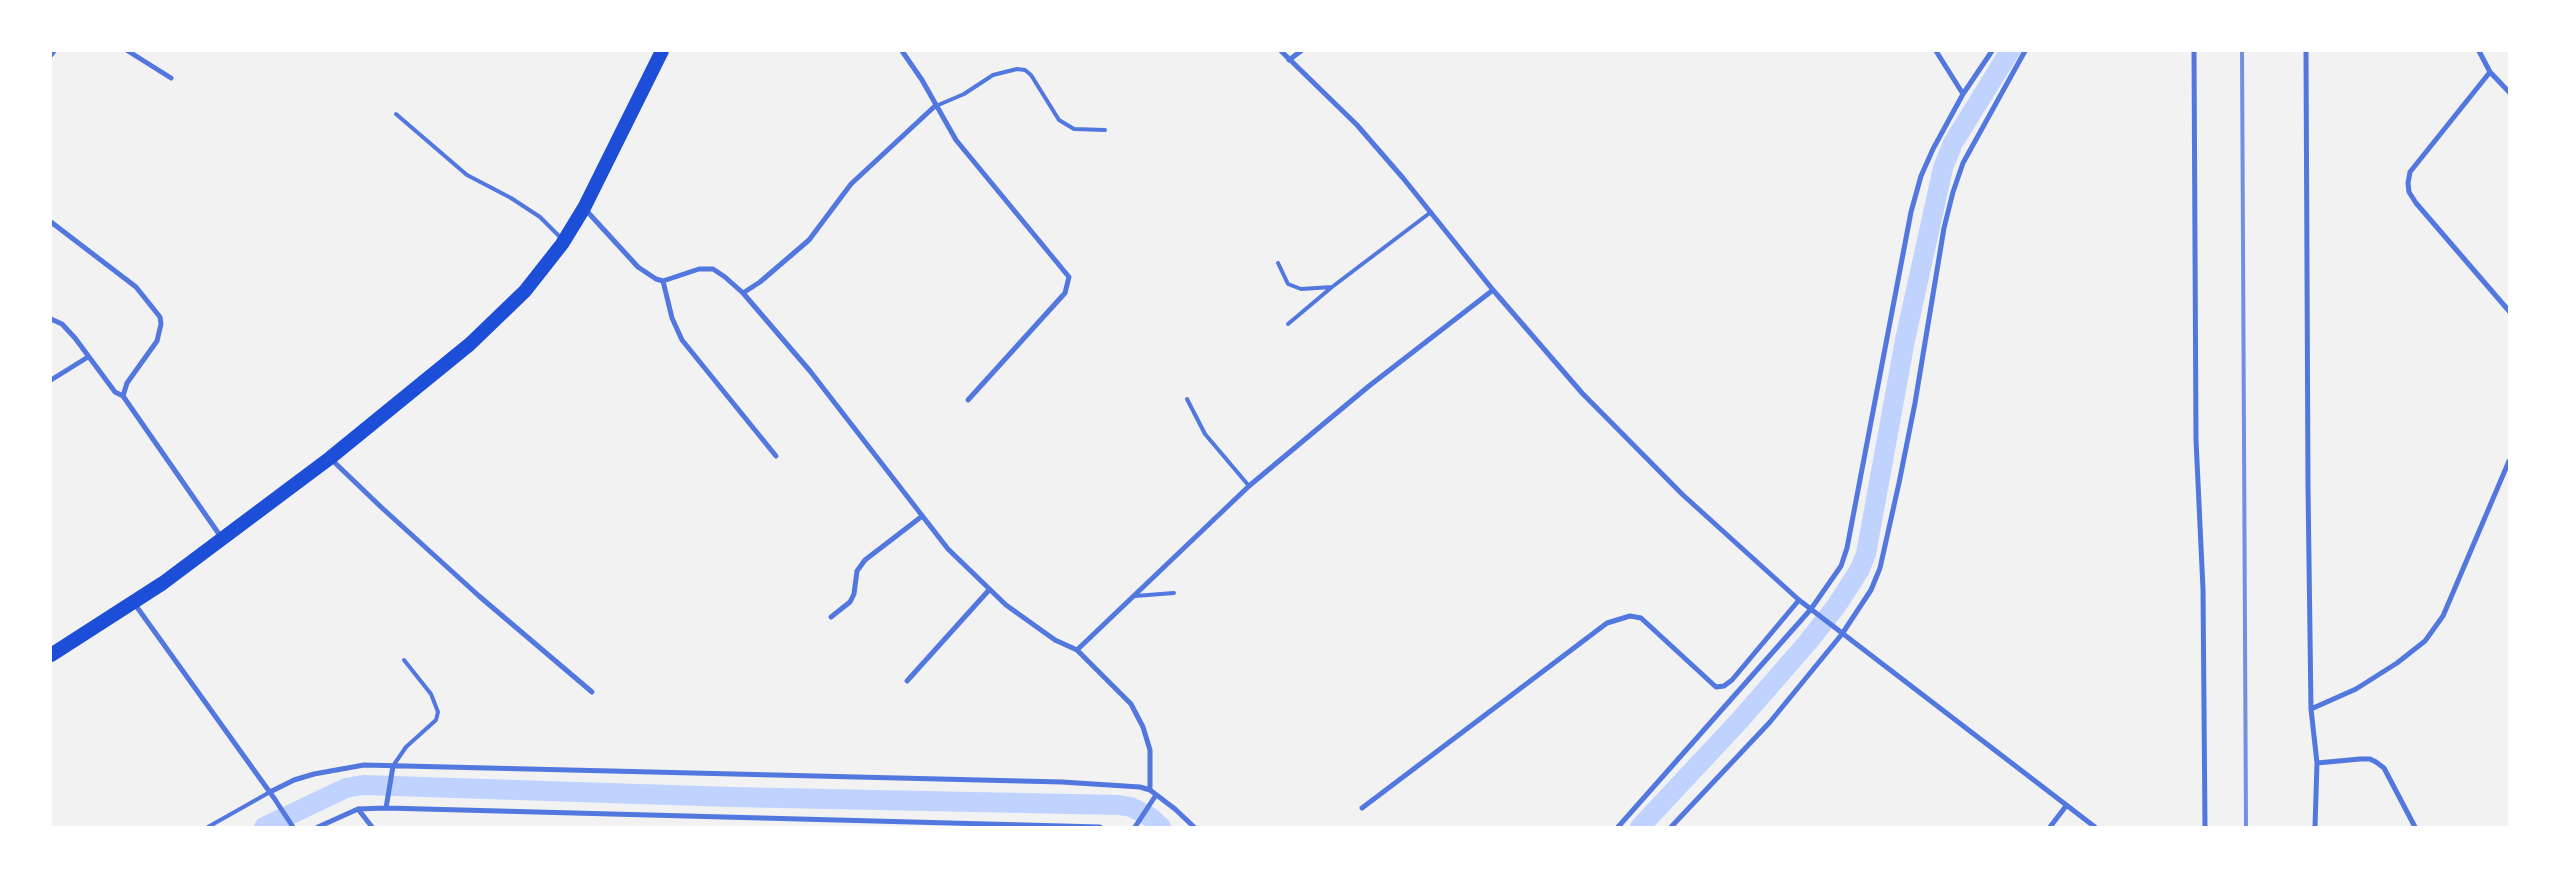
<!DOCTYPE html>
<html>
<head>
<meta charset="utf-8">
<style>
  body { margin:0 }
  #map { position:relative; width:2560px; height:878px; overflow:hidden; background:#f2f2f2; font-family:Georgia,serif }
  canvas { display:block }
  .frame { position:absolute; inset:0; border:52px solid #fff; pointer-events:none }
</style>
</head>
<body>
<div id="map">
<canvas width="2560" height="878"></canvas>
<div class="frame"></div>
</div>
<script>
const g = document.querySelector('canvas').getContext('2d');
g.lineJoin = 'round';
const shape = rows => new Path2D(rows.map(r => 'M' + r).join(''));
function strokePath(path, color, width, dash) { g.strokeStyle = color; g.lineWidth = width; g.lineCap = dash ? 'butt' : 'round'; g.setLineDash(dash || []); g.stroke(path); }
strokePath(shape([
  [264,827,346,788,363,785,732,797,1119,805,1131,807,1150,817,1161,827],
  [1640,827,1740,720,1808,642,1837,605,1860,569,1866,554,1905,340,1943,168,1953,143,2010,51]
]), '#bfd3fe', 20);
strokePath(shape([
  [936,106,964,94,993,75,1017,69,1025,70,1031,75,1059,120,1074,129,1105,130],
  [396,114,467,175,511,198,540,217,561,238],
  [1278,263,1288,284,1301,289,1332,287],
  [1288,324,1332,287,1431,212],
  [1187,399,1205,434,1249,486],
  [1135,596,1174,593],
  [393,766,406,747,436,720,438,712,431,694,404,660],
  [208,827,270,792]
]), '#5277de', 4);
strokePath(shape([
  [128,51,171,78],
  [902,51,922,80,956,140,1069,277,1065,293,968,400],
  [1281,51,1357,125,1403,178,1493,290,1582,393,1683,495,1799,600,2095,827],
  [1936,51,1963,94],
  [2194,51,2196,440,2203,589,2205,827],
  [2306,51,2308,487,2311,709,2317,763,2315,827],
  [2479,51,2490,72,2509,92],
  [51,55,54,51],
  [1289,60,1301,51],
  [2490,72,2410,172,2408,183,2409,192,2416,203,2509,311],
  [584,208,638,267,656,279,663,281,699,269,713,269,725,277,743,293,810,371,948,549,1006,605,1055,640,1077,650,1131,704,1143,727,1150,750,1150,790],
  [51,222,136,287,160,317,161,324,157,341,127,383,123,396,221,537],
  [663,281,672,318,682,340,776,456],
  [743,293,760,282,809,240,851,184,935,106],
  [51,319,62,324,75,338,115,392,123,396],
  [51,380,88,357],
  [332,460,381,507,479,596,592,692],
  [134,603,274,798,293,827],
  [831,617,850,602,854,594,857,571,865,560,921,517],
  [1077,650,1249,486,1369,386,1493,290],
  [907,681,989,590],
  [2311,709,2356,689,2397,663,2425,641,2443,616,2509,461],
  [2317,763,2360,759,2370,759,2376,762,2384,768,2415,827],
  [270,792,294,780,314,774,364,765,1062,782,1140,787,1150,790,1175,809,1194,827],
  [386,808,393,766],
  [1362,808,1607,623,1630,616,1641,618,1716,687,1724,686,1732,680,1799,600],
  [358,809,372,827],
  [318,827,358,809,386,808,1100,827],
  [1135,827,1156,795],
  [1618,827,1811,609,1841,566,1847,548,1911,212,1921,176,1933,149,1963,94,1992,51],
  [1671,827,1770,722,1842,634,1871,590,1880,568,1899,483,1915,403,1944,228,1953,192,1963,163,2025,51],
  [2050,827,2066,806]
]), '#5277de', 5);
strokePath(shape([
  [51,655,163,583,330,458,470,344,525,291,562,244,584,208,662,51]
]), '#1d4ed8', 14);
strokePath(shape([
  [2242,51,2246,827]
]), '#7290e2', 4);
</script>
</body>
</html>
